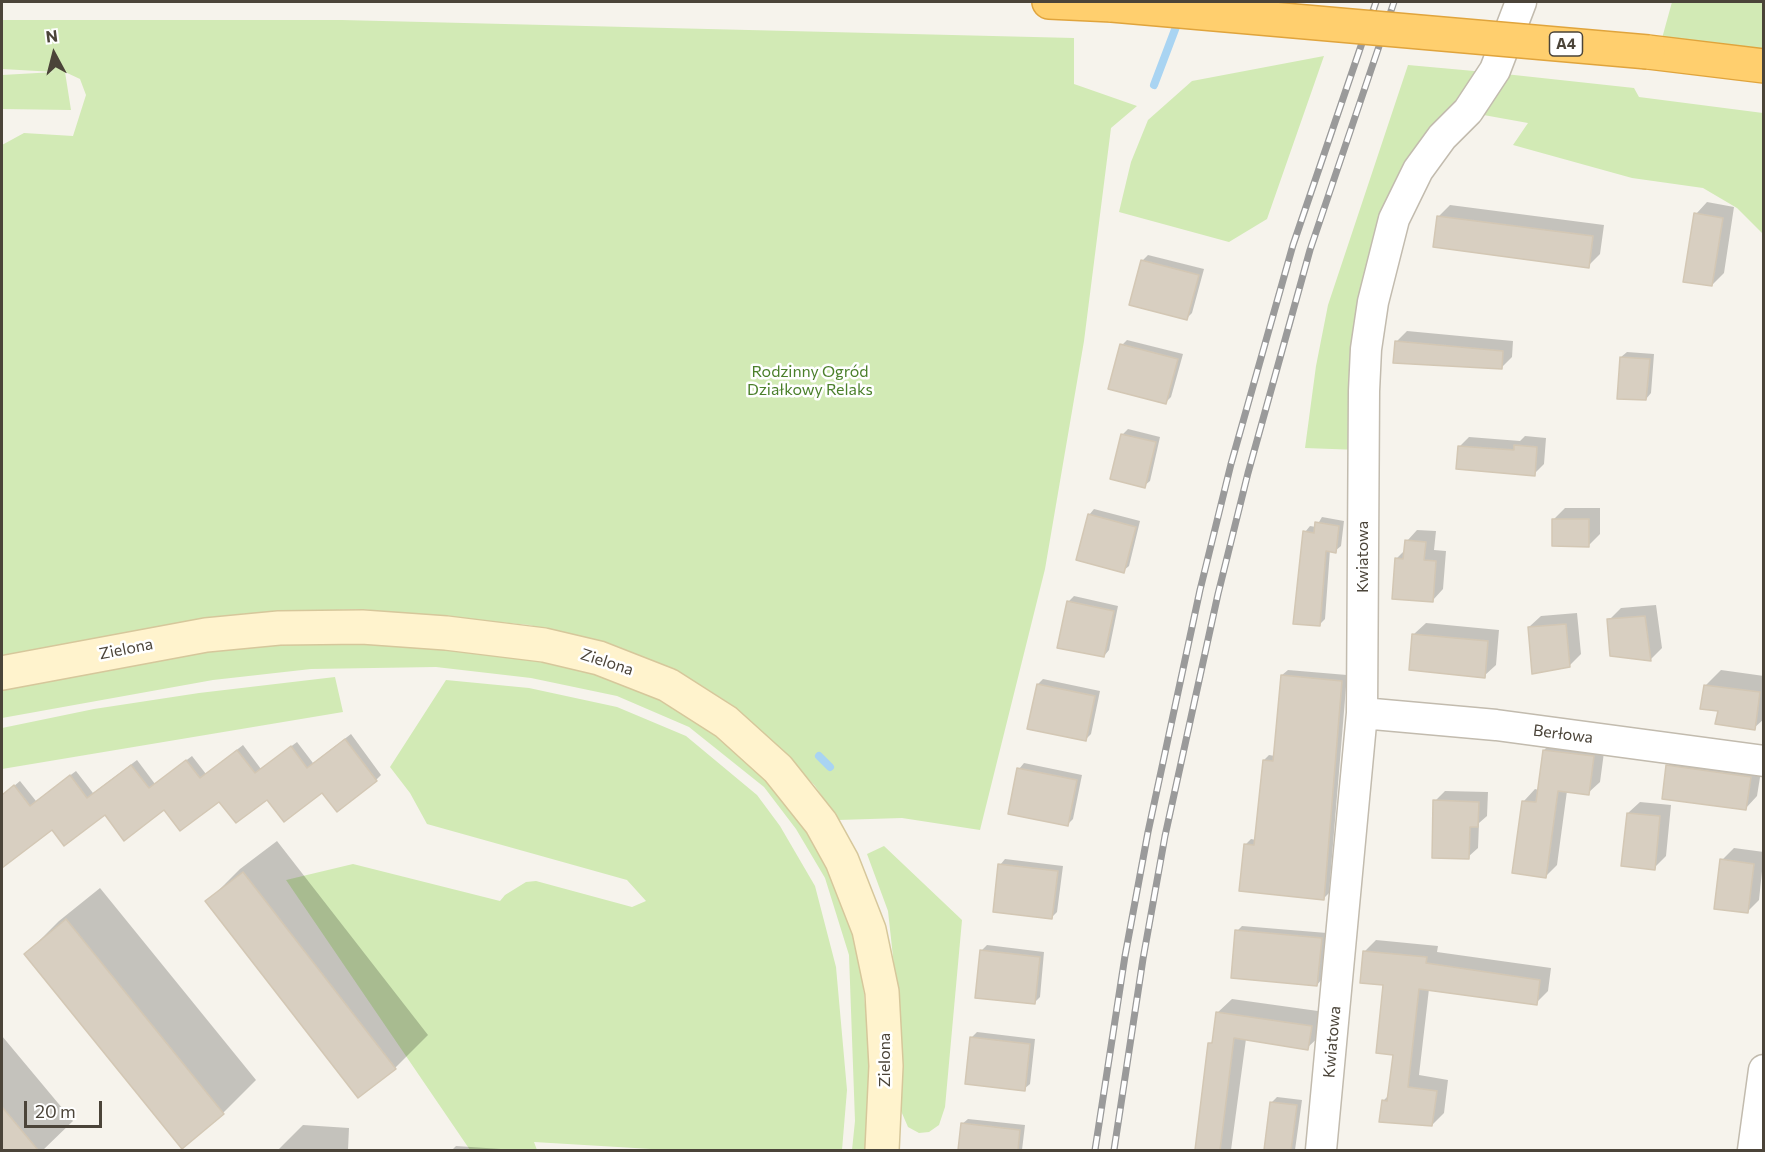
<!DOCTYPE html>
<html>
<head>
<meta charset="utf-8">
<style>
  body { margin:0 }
  #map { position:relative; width:1765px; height:1152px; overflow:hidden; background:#f6f3ec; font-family:Commissioner,sans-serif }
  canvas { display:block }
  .frame { position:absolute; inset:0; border:3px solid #4b4439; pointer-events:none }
  .north { position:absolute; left:24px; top:24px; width:60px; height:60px; -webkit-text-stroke:4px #fff; paint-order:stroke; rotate:353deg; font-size:16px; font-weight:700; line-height:24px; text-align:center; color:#4b4439 }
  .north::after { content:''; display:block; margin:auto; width:21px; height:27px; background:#4b4439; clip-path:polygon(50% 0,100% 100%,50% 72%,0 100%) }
  .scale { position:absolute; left:24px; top:1101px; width:78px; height:27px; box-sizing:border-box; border:3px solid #4b4439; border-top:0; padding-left:8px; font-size:18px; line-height:21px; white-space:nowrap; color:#4b4439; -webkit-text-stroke:4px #fff; paint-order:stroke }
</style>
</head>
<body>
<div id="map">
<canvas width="1765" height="1152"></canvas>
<div class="frame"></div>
<div class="north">N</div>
<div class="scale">20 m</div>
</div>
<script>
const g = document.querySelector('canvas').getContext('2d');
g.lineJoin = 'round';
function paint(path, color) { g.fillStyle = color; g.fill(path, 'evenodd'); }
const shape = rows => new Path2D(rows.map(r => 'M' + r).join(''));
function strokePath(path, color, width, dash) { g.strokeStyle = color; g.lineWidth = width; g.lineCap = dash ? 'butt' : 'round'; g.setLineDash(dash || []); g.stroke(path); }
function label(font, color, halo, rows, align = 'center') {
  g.font = font + ' Commissioner,sans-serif'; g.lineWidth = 5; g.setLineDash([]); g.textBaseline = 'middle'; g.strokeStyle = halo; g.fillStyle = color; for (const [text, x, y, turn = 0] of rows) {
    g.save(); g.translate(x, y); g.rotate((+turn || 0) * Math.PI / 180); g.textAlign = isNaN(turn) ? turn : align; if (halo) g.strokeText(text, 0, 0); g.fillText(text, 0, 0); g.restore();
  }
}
paint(shape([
  [1672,2,1763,2,1763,55,1661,42],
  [2,20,342,20,1074,38,1074,84,1137,106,1111,128,1084,341,1045,569,980,830,902,818,838,820,815,786,791,760,732,705,707,689,676,671,619,647,529,625,360,609,242,614,2,658,2,145,24,133,73,136,86,95,80,79,65,72,71,110,2,109,2,75,55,72,2,69],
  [1324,56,1267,219,1229,242,1119,212,1131,162,1148,120,1192,81],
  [1408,65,1485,72,1412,161,1359,450,1305,448,1316,366,1328,305],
  [1505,74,1634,88,1639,97,1763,113,1763,234,1737,208,1703,188,1632,178,1513,145,1528,123,1478,114],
  [293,642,385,643,486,651,616,674,703,718,767,780,799,819,830,874,855,941,863,983,869,1048,867,1150,852,1150,855,1121,849,955,825,878,796,829,764,787,689,727,617,696,531,678,436,667,311,669,213,680,2,718,2,688,232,648],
  [335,677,343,712,2,769,2,728,94,709,199,693],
  [446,680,529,688,617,707,686,736,757,795,780,826,815,886,836,967,847,1090,842,1150,668,1150,534,1142,537,1150,470,1150,286,880,353,864,500,901,505,895,526,882,536,881,632,907,646,901,627,880,427,824,410,793,390,767],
  [884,846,962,920,945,1107,939,1125,929,1132,919,1133,908,1127,898,1104,902,1039,888,911,867,854]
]), '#d2eab5');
paint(shape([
  [1707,202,1734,207,1724,273,1712,285,1696,214],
  [1450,205,1604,225,1600,254,1588,266,1439,216],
  [1148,255,1204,269,1192,313,1187,318,1142,261],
  [1407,331,1513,341,1512,357,1501,368,1396,342],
  [1127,340,1183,354,1171,397,1166,402,1122,345],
  [1627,352,1654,354,1651,393,1646,399,1621,357],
  [1128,429,1160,437,1150,481,1144,486,1122,435],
  [1525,436,1546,438,1544,464,1534,474,1459,447,1469,437,1520,441],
  [1565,508,1600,508,1600,534,1588,546,1554,519],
  [1094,509,1140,521,1129,566,1123,571,1089,515],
  [1322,517,1344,521,1341,546,1335,551,1330,550,1325,619,1319,625,1305,532,1310,526,1316,527],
  [1417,530,1436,531,1434,550,1446,551,1443,589,1433,600,1396,559,1406,549,1407,541],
  [1074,596,1118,606,1109,650,1104,656,1068,602],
  [1656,605,1662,648,1651,659,1609,620,1621,608],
  [1577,613,1581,654,1569,666,1529,627,1541,616],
  [1426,623,1499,630,1496,665,1484,676,1414,634],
  [1288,670,1347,675,1329,893,1324,898,1245,845,1251,839,1256,840,1264,760,1269,755,1275,756,1282,675],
  [1721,670,1764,676,1764,719,1754,728,1719,710,1705,686],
  [1043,679,1100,691,1091,734,1085,740,1038,684],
  [351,734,381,775,376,780,268,798,219,800,105,813,53,828,9,861,2,850,2,796,20,781,36,801,76,771,93,793,137,760,155,784,192,756,206,774,243,745,261,769,297,742,313,763],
  [1556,739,1605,745,1600,782,1588,793,1567,791,1557,865,1546,876,1524,801,1535,789,1539,790,1544,750],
  [1680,754,1762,765,1757,796,1746,808,1668,766],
  [1024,763,1082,775,1073,819,1067,825,1019,769],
  [1445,791,1488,792,1487,816,1479,823,1478,848,1468,857,1435,801],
  [1640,802,1671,805,1666,856,1654,868,1628,813],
  [277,841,428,1035,395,1068,207,902,240,869],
  [1734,848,1764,852,1759,900,1747,912,1722,860],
  [1005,859,1063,866,1057,912,1052,917,1000,865],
  [100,888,256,1080,223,1113,26,954,59,921],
  [1242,926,1327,933,1322,979,1317,985,1237,931],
  [1376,940,1438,946,1437,952,1551,968,1548,991,1536,1003,1429,989,1419,1075,1448,1080,1444,1113,1432,1125,1383,1101,1389,1095,1394,1053,1384,984,1365,951],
  [987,945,1044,952,1040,997,1034,1003,981,951],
  [1232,999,1325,1012,1322,1034,1307,1048,1246,1039,1231,1150,1196,1150,1210,1044,1213,1040,1217,1013],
  [977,1032,1035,1039,1030,1084,1024,1089,971,1038],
  [2,1036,73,1121,43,1150,2,1150],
  [1277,1097,1302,1100,1295,1150,1266,1150,1272,1102],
  [968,1119,1025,1125,1022,1150,959,1150,962,1124],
  [303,1125,349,1128,348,1150,278,1150],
  [456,1146,501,1149,501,1150,452,1150]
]), '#0003');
strokePath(shape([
  [1154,85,1179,19],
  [819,756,830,767]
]), '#a9d4f2', 8);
const building = shape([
  [1694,213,1723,218,1712,286,1683,282,1694,213],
  [1437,216,1593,236,1589,268,1433,247,1437,216],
  [1141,260,1199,275,1187,320,1129,305,1141,260],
  [1395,341,1503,351,1502,369,1393,363,1395,341],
  [1120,344,1178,359,1166,404,1108,389,1120,344],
  [1620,357,1650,359,1646,400,1617,399,1620,357],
  [1121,434,1156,442,1145,488,1110,479,1121,434],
  [1514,445,1537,447,1535,476,1456,469,1458,446,1514,450,1514,445],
  [1088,514,1136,527,1124,573,1076,560,1088,514],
  [1552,519,1589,519,1589,547,1552,546,1552,519],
  [1315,522,1339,526,1336,553,1326,551,1320,626,1293,624,1303,531,1314,533,1315,522],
  [1405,540,1426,542,1424,560,1436,561,1433,602,1392,599,1395,558,1403,559,1405,540],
  [1067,601,1114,611,1104,657,1057,648,1067,601],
  [1645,616,1651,661,1610,656,1607,619,1645,616],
  [1566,624,1570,667,1532,674,1528,627,1566,624],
  [1412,634,1488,641,1485,678,1409,670,1412,634],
  [1281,675,1342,681,1324,900,1239,891,1244,844,1254,845,1263,760,1273,761,1281,675],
  [1037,684,1095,696,1086,741,1027,729,1037,684],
  [1704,685,1760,692,1755,730,1715,724,1718,711,1700,709,1704,685],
  [345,739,377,781,337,812,322,793,284,822,267,800,236,823,219,802,180,831,164,810,124,841,105,815,64,846,52,830,2,868,2,795,14,785,30,806,70,775,87,798,131,765,149,788,186,760,200,778,237,750,255,773,291,746,307,768,345,739],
  [1543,750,1594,756,1589,795,1558,791,1546,878,1512,873,1522,801,1536,802,1543,750],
  [1666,765,1751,777,1746,810,1662,799,1666,765],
  [1017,768,1077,780,1068,826,1008,814,1017,768],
  [1433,800,1479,802,1478,827,1470,827,1469,859,1432,858,1433,800],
  [1627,813,1660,816,1655,870,1621,866,1627,813],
  [1720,859,1754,864,1748,913,1714,909,1720,859],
  [998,864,1058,871,1052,919,993,912,998,864],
  [243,872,396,1069,358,1098,205,901,243,872],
  [66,919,224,1114,182,1149,24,954,66,919],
  [1235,930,1322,938,1317,986,1231,978,1235,930],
  [980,950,1040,957,1035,1004,975,998,980,950],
  [1363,951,1427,957,1426,963,1540,980,1537,1005,1419,989,1408,1087,1437,1091,1432,1126,1379,1122,1382,1100,1387,1101,1393,1055,1376,1053,1383,985,1360,983,1363,951],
  [1216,1012,1312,1026,1308,1050,1234,1038,1220,1150,1195,1150,1208,1043,1212,1043,1216,1012],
  [970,1037,1030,1044,1025,1091,965,1084,970,1037],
  [1270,1102,1297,1105,1291,1150,1264,1150,1270,1102],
  [2,1107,38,1150,2,1150,2,1107],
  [961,1123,1020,1130,1018,1150,958,1150,961,1123]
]);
paint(building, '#d8cfc1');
strokePath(building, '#d3c7b4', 1.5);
const minor = shape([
  [1362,713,1496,725,1764,761],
  [1321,1150,1362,713,1364,391,1366,349,1373,302,1394,219,1418,170,1442,137,1468,111,1495,70,1521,2],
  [1753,1150,1764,1070]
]);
const secondary = shape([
  [2,673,206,635,279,628,362,627,446,633,544,645,599,658,668,685,726,722,778,769,821,823,842,861,869,930,882,992,886,1066,882,1150]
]);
const motorway = shape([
  [1049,2,1112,5],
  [1648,52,1764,66]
]);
strokePath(minor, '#c2bbae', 33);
strokePath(secondary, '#d6c79b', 36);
strokePath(motorway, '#e0a43c', 36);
strokePath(minor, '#fff', 30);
strokePath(secondary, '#fff3cd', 33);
strokePath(motorway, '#ffcf6e', 33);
const rail = shape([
  [1095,1150,1125,956,1148,832,1200,590,1231,464,1293,245,1376,2],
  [1114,1150,1143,959,1165,836,1218,594,1248,473,1310,250,1394,2]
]);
strokePath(rail, '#9a9a9a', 7);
strokePath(rail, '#fff', 4.5, [14]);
const motorwayBridge = shape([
  [1112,5,1648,52]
]);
strokePath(motorwayBridge, '#e0a43c', 36, []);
strokePath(motorwayBridge, '#ffcf6e', 33);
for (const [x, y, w] of [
  [1566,44,33]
]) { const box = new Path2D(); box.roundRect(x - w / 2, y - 12, w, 24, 4.5); g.fillStyle = '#fff'; g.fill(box); strokePath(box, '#4b4439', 1.5); }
label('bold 15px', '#4b4439', null, [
  ["A4",1566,44]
]);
label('16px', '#4a7f2a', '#fff', [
  ["Rodzinny Ogród",810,372],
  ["Działkowy Relaks",810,390]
]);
label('16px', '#4b4439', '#fff', [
  ["Kwiatowa",1363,557,-90],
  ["Zielona",126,649,-11],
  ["Zielona",607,662,18],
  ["Berłowa",1563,734,7],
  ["Kwiatowa",1332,1042,-85],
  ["Zielona",885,1060,-90]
]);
</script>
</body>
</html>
